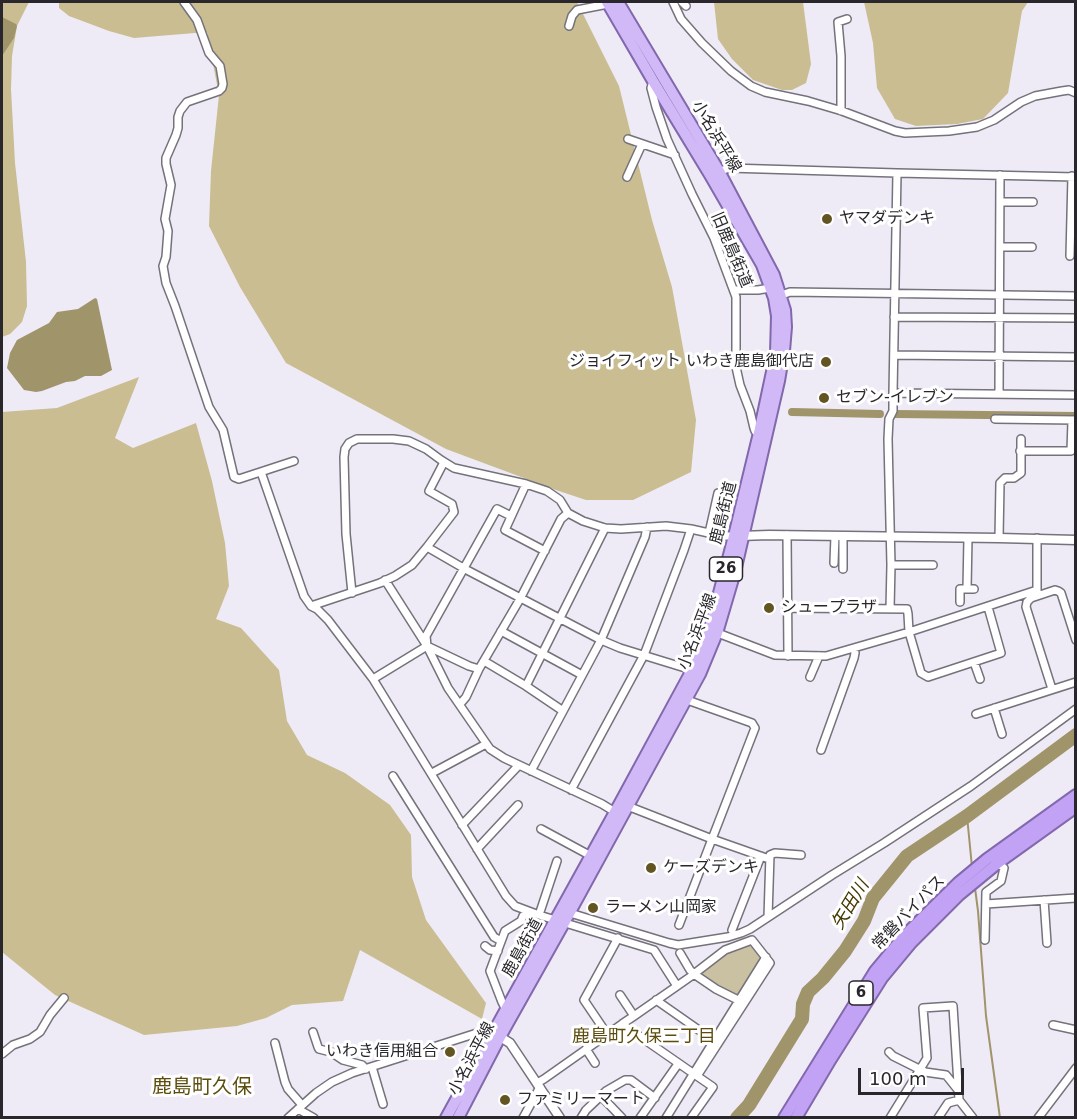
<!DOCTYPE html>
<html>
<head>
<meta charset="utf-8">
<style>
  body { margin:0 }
  #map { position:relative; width:1077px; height:1119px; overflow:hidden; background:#eeebf6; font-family:"DejaVu Sans",sans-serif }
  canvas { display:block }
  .frame { position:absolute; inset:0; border:3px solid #29272b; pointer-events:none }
  .scale { position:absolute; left:858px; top:1068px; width:106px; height:27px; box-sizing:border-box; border:3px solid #29272b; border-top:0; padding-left:8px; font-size:18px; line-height:21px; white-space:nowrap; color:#29272b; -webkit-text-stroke:4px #fff; paint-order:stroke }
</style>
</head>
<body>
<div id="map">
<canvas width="1077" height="1119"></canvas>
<div class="frame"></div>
<div class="scale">100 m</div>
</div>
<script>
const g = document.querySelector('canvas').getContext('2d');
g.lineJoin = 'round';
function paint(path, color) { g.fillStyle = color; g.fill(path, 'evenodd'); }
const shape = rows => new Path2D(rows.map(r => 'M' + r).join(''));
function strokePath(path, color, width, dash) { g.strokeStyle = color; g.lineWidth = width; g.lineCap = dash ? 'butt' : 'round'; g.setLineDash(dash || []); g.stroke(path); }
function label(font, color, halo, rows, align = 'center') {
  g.font = font + ' "DejaVu Sans","Noto Sans JP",sans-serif'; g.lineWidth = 6; g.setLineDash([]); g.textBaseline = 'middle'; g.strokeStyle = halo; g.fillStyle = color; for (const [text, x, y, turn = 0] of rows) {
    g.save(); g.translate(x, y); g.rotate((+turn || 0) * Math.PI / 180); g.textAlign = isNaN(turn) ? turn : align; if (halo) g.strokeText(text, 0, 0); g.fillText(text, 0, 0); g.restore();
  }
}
paint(shape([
  [748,944,751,944,765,961,742,998,717,985,702,976,701,972,731,951]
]), '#cac1a2');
paint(shape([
  [2,2,29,2,17,26,12,56,11,89,15,163,26,262,27,306,22,322,10,334,2,337],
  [59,2,577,2,619,86,652,220,672,287,696,420,691,472,633,500,586,500,556,490,446,449,286,363,240,287,209,226,211,171,219,95,207,32,134,38,109,31,69,16,59,8],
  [714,2,803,2,811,64,806,83,792,90,782,90,753,80,732,59,718,39],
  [864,2,1028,2,1022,11,1008,93,983,119,957,124,916,126,895,119,877,88,873,43],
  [139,377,115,438,133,448,196,423,212,481,225,543,229,586,216,619,241,628,279,670,287,721,307,755,345,773,390,805,411,835,412,877,426,920,486,1003,482,1019,360,950,343,1001,292,1005,266,1018,237,1026,144,1035,55,995,2,952,2,412,57,408]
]), '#c9bd91');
paint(shape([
  [2,17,16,24,17,26,14,38,2,56],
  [95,298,97,299,112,370,101,376,85,376,75,381,66,382,42,391,36,392,24,390,7,368,10,353,17,340,49,323,57,312,78,309]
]), '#a0946a');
strokePath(shape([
  [967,816,972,867],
  [975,888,978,911,986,1016,1000,1118]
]), '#a0946a', 2);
strokePath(shape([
  [792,412,880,414],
  [895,414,1076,416]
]), '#a0946a', 8);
strokePath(shape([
  [737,1118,749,1105,802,1019,803,1004,808,992,823,978,845,951,864,921,873,898,907,856,967,816,1076,735]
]), '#a0946a', 14);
const minor = shape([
  [184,2,197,20,209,53,220,66,223,84,222,88,219,91,187,102,180,111,178,117,178,128,176,135,166,158,166,164,171,185,165,219,168,231,166,257,163,266,166,283,175,306,209,407,223,430,234,477,239,479,294,461],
  [673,2,681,19,702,43,731,71,751,86,765,92,808,101,842,111,895,131,905,133,949,131,977,127,994,120,1021,102,1035,96,1062,91,1069,90,1076,93],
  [682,2,686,6],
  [569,26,572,16,577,10,608,4],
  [653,81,651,88,656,107,667,139,692,194,714,238,736,297,736,367,740,385,750,411,754,428,755,431,759,433],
  [841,111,841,56,838,22,847,19],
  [628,139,675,155],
  [715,173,729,168,897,173,1076,177],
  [627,177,642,144],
  [1000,202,1033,202],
  [1000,247,1032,247],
  [1070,256,1072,176],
  [734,290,758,290,770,288],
  [779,296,790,292,1076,296],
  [894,317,1076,318],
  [894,355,1076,357],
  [893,393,1076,395],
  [999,394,1000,175],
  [995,419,1076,420],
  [1020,451,1071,451,1072,421],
  [261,472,304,596,311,606,317,609,328,620,373,679,506,896,515,906,539,915,654,950,677,986],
  [526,484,505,530,545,551],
  [709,533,718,493],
  [787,535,788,656],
  [999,538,1000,483,1005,478,1014,478,1021,473,1021,439],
  [427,547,465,569,601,640,620,648,695,671],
  [834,563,835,536],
  [891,565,933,565],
  [843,569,843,536],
  [385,580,427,646,448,688,490,749,504,758,602,804,615,812],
  [967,589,968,538],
  [352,593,346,534,344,457,345,449,349,443,357,439,393,439,409,441,426,449,441,460,454,468,526,484,547,491,560,500,568,513,583,521,605,528,621,529,666,526,691,529,722,536,734,536],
  [1037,593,1037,538],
  [960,602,960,589,974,589],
  [311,606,380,583,395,576,412,565,427,547,454,512,452,504,429,491,444,462],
  [787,608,907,609,908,614,909,632,921,673,928,677,1001,653,988,607],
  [890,609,891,565,888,439,889,419,893,411,893,393,897,173],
  [501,631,582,675],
  [715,632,775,655,826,656,909,632,1037,590],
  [484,661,526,686,563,711],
  [974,662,980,679],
  [479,669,469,666,427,646,426,636,497,509,511,516],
  [810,677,819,656],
  [373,679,427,646],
  [526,686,605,528],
  [1052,689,1026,607,1027,602,1031,598,1055,590,1058,591,1061,593,1076,640],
  [690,701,752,723,755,728,712,839,769,859],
  [460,704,466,697,479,669,520,599,561,519,568,513],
  [994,708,1002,734],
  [976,714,1076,682],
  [821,750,854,658,855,653,854,648],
  [531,771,601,640,645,537,647,527],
  [432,773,486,744],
  [393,776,494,937,501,941],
  [571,790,644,655,684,550,691,529],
  [625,805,712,839,679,925],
  [462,825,519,765],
  [541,829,591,856],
  [477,849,518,805],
  [1044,900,1047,943],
  [986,904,1076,898],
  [570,913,669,943,678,945,728,937,741,933,750,929,832,875,884,843,971,786,1076,709],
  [539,915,557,861],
  [768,917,770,855,775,853,801,855],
  [732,930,761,856],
  [985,940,986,892,1001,881,1004,868,998,863],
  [485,946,490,950,498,951],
  [680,953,690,970,694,974,716,989,742,1002],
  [620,995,634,1016],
  [656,1000,716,1042],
  [506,1010,502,1002,490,971,505,931,521,921,523,916,528,911],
  [1053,1025,1076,1030],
  [313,1032,318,1047,319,1049,331,1052,343,1060,362,1065,366,1069],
  [607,1034,584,1000,618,938],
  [275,1043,285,1082,288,1089,302,1105],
  [586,1049,595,1063],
  [889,1052,893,1056,925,1072,946,1075,958,1090],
  [2,1054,13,1045,30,1039,40,1032,50,1015,64,998],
  [372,1067,383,1104],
  [537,1083,544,1079,622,1024,634,1016,690,977,725,950,752,940,770,963,697,1076,622,1024],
  [601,1096,622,1118],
  [298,1109,314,1118],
  [288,1118,316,1093,332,1082,352,1073,477,1033,493,1032],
  [523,1118,540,1087],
  [581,1118,586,1110,606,1091,625,1080,631,1080,655,1098],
  [640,1118,678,1064],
  [666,1118,766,957],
  [691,1118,713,1087,697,1076],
  [890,1118,927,1058,923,1008,953,1006,959,1100,973,1118],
  [938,1118,948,1103,959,1100],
  [1038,1118,1076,1068]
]);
const tertiary = shape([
  [740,536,769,535,999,538,1076,540],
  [497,1035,510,1043,560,1118]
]);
const primary = shape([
  [446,1118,620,803,692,670,709,631,734,536,759,433,776,353,777,316,774,298,762,265,710,175,653,81,607,2],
  [458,1118,500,1037,564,923,700,674,717,633,735,572,779,381,784,351,786,327,785,310,774,275,719,171,618,2]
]);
const trunk = shape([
  [784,1118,875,971,905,935,958,883,987,859,1076,795],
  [796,1118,831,1059,882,978,911,943,959,895,998,863,1076,807]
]);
strokePath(minor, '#75727b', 10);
strokePath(tertiary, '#75727b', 11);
strokePath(primary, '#8268ac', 14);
strokePath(trunk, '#8268ac', 14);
strokePath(minor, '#fff', 7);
strokePath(tertiary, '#fff', 8);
strokePath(primary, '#d1b9f7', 10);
strokePath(trunk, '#c2a2f4', 10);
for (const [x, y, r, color] of [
  [827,219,6,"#635522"],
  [826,362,6,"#635522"],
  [824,398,6,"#635522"],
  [769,608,6,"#635522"],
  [651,868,6,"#635522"],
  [593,908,6,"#635522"],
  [450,1052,6,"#635522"],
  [505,1100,6,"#635522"]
]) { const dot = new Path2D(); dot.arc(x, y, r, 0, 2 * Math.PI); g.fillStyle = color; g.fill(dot); strokePath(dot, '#fff', 2); }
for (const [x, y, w] of [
  [726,569,33],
  [861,993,24]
]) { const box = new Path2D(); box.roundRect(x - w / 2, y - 12, w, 24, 4.5); g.fillStyle = '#fff'; g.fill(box); strokePath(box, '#29272b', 1.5); }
label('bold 15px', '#29272b', null, [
  ["26",726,569],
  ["6",861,993]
]);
label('16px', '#29272b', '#fff', [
  ["小名浜平線",716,137,59],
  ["旧鹿島街道",731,250,67],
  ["鹿島街道",724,513,-76],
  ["小名浜平線",698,632,-69],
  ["常磐バイパス",909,913,-46],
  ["鹿島街道",523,948,-61],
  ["小名浜平線",472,1059,-62]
]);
label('16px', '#29272b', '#fff', [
  ["ヤマダデンキ",839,219],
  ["ジョイフィット いわき鹿島御代店",814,362,"right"],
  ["セブン-イレブン",836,398],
  ["シュープラザ",781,608],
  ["ケーズデンキ",663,868],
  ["ラーメン山岡家",605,908],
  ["いわき信用組合",438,1052,"right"],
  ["ファミリーマート",517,1100]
], 'left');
label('italic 18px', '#453800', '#fff', [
  ["矢田川",851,905,-59]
]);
label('18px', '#5c4d0e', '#fff', [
  ["鹿島町久保三丁目",644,1037]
]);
label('20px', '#5c4d0e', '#fff', [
  ["鹿島町久保",202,1088]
]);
</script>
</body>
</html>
